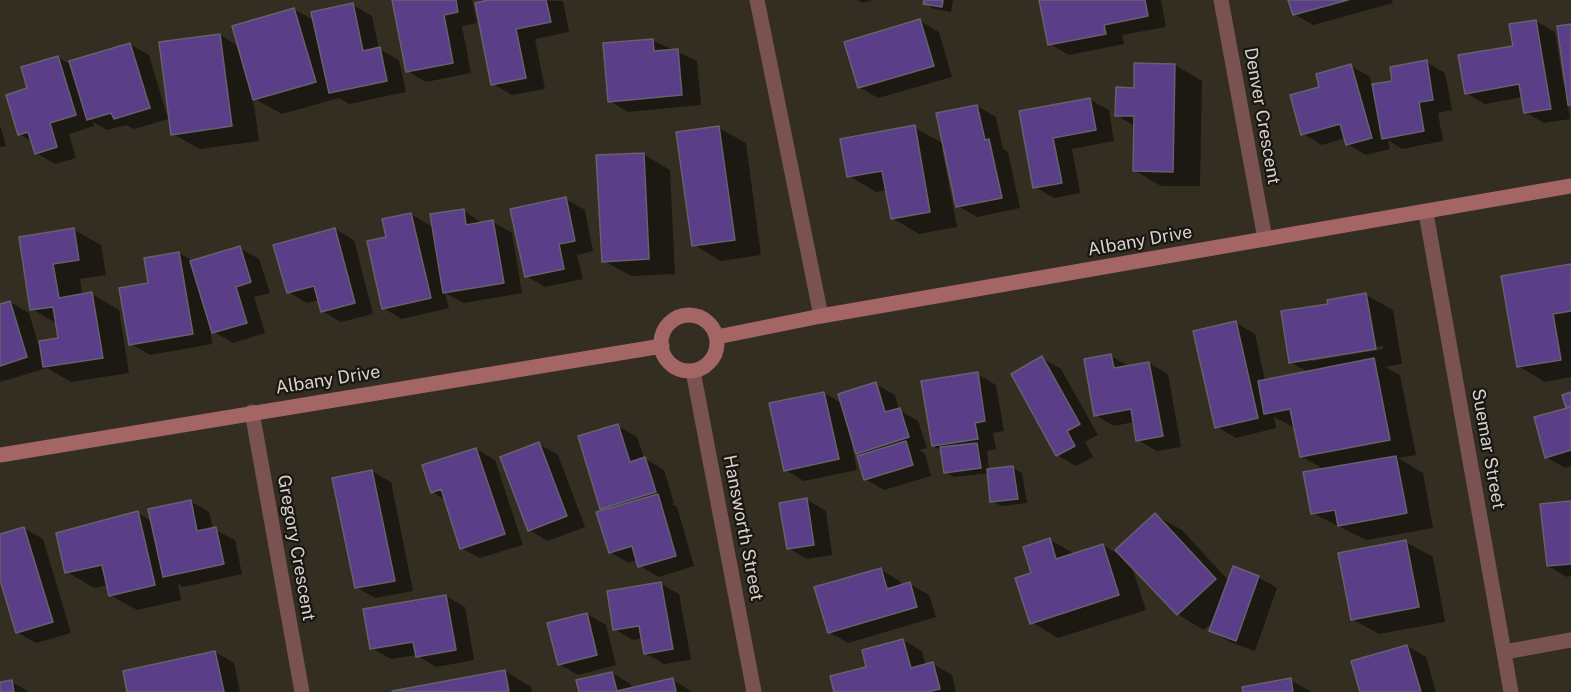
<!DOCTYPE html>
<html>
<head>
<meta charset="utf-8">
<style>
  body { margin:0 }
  canvas { display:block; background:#342d22 }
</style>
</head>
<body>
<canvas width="1571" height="692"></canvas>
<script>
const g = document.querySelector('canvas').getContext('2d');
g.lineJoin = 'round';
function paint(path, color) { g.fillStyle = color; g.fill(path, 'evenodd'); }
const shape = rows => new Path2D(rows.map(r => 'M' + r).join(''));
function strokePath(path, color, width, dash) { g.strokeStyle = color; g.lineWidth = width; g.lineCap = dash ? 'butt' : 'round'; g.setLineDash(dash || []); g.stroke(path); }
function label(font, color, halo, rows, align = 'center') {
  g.font = font + ' "Public Sans",sans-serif'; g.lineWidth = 4.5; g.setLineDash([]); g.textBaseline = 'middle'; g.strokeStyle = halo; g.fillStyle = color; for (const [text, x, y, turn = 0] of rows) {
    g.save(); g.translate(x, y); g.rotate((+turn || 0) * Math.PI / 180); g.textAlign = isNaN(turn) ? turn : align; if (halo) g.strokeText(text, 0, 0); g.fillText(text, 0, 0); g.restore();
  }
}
paint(shape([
  [393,0,472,0,477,23,462,26,471,73,426,82,407,71],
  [496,0,563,1,569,32,535,39,545,89,512,95,493,84],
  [858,0,873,0,863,3],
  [925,0,953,0,951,12,934,9,925,3],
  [1041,0,1161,0,1166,27,1122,35,1124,44,1069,55,1050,44],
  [1290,0,1392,0,1393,3,1313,25,1294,14],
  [353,5,372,16,379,49,399,60,406,92,349,104,339,98,282,114,253,98,259,141,200,149,173,134,220,35,240,47,294,9,315,21],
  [920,21,939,32,952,77,878,98,859,87],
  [1536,21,1555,32,1563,82,1566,82,1571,26,1571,105,1567,103,1570,119,1544,123,1525,112,1523,97,1485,104,1466,93,1514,47],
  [652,40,697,61,701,105,628,112,609,101],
  [130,44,149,55,168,119,134,129,126,125,107,130,93,122,94,126,69,134,76,158,55,164,36,153,32,141,19,134,29,89,57,57,73,66],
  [1426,62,1445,73,1452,110,1438,113,1443,141,1402,149,1388,140,1390,149,1366,155,1347,144,1345,138,1322,145,1303,134,1321,88,1351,66,1370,77,1372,86,1394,82],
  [1175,65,1202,81,1200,186,1161,186,1134,170,1135,126,1116,115,1136,90],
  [1089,99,1109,110,1114,141,1072,149,1080,193,1054,198,1035,187,1021,113],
  [977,106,996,117,1003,149,1008,152,1020,208,977,217,958,206,945,148,942,149,957,227,919,234,892,218,887,190,876,192,849,176,914,127,944,144],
  [0,125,6,146,0,147],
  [719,128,746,143,761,255,721,261,694,245],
  [643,154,670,170,675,274,631,276,604,261],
  [566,199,585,210,593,251,577,255,583,279,545,287,526,276],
  [463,210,483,224,493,222,512,233,522,293,464,303,445,293,449,308,402,319,383,308,388,238,411,214,433,227],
  [335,229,354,240,373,314,341,322,322,311,319,300,307,303,288,292],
  [74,230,101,245,106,275,80,279,82,295,92,294,119,310,129,373,71,382,47,368,0,382,0,305,10,302,29,313,38,343,59,339,57,324,32,309,21,238],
  [240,248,259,259,270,293,254,297,265,333,233,343,214,332,209,318,212,344,150,355,131,344,150,284,179,253,194,262],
  [1571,266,1571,377,1545,382,1518,366],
  [1366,295,1393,310,1402,364,1385,367,1400,375,1416,455,1398,458,1423,473,1433,528,1366,540,1312,513,1325,470,1301,456,1295,428,1274,417,1276,428,1236,438,1217,427,1236,323,1255,334,1265,381,1308,372,1290,362,1330,305],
  [1383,346,1383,349,1312,361,1312,358],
  [1111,356,1130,367,1149,363,1168,374,1181,447,1157,451,1138,440,1134,422,1114,426,1095,415],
  [1042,358,1061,369,1098,435,1085,442,1093,457,1076,466,1057,455],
  [977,374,996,385,1004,431,993,433,996,449,987,451,989,471,1013,468,1022,473,1027,503,1001,506,992,501,989,473,954,477,945,472,942,451,933,446],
  [876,384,895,395,899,410,918,421,927,448,919,450,925,454,931,476,884,490,865,479,863,455,857,453,852,434,850,435,857,470,804,481,785,470,824,393,843,404],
  [1571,393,1571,466,1565,468,1546,457,1570,409,1567,407],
  [618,426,637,437,644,458,664,470,674,503,671,504,677,507,694,566,659,577,640,566,638,560,629,563,610,552,607,511,602,508],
  [539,444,558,455,585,527,548,541,529,530],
  [476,449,495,460,523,545,480,558,461,548,446,500,432,492],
  [372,471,391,482,413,591,375,598,356,587],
  [807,500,826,511,832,555,807,559,788,548],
  [190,501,209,512,213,529,235,540,242,574,183,587,178,584,181,600,137,610,110,595,108,585,94,588,67,572,138,513,152,521],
  [1571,502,1571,576,1567,577,1548,566],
  [1155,515,1182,530,1229,581,1258,577,1277,588,1255,651,1230,642,1211,631,1215,620,1204,630,1177,614,1131,564,1146,610,1058,638,1031,622,1033,574,1050,540,1075,554,1103,545,1123,557],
  [24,528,43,539,71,633,36,643,17,632,0,575,0,536],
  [1406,542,1433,557,1445,622,1379,634,1352,619],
  [881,570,900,581,902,586,910,584,929,595,936,617,848,643,829,632],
  [660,583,679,594,691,660,664,664,645,653,643,638,633,640,614,629],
  [446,596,465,607,474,660,436,667,417,655,391,659,372,648],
  [587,614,606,625,616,665,578,675,559,664],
  [903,640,922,651,926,666,933,664,952,675,956,692,836,692],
  [1407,646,1426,657,1436,692,1362,692],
  [215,652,234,663,240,692,129,692],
  [505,671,531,687,532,692,398,692],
  [612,673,631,684,632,689,672,679,692,692,580,692],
  [1290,680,1312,692,1244,692],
  [12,682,29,692,0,692,0,684]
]), '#0007');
const building = shape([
  [392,0,456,0,458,12,444,15,453,63,406,72,392,0],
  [488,0,546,0,551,22,516,29,526,78,491,85,475,3,488,0],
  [924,0,943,0,942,7,923,4,924,0],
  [1039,0,1145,0,1148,16,1104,25,1106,34,1048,45,1039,0],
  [1288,0,1348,0,1293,15,1288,0],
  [353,3,363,51,380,47,387,81,329,93,311,12,353,3],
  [294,8,316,82,253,100,232,26,294,8],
  [920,19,934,66,858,88,844,42,920,19],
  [1536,20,1551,109,1524,113,1519,84,1465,94,1458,55,1513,46,1509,24,1536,20],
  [1571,24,1571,105,1568,105,1557,26,1571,24],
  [220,34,232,126,171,135,159,42,220,34],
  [653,39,654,51,678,49,682,95,608,102,603,43,653,39],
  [130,43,150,108,114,119,111,113,87,120,69,61,130,43],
  [58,56,76,115,50,123,57,147,35,154,28,132,18,135,6,95,27,88,21,67,58,56],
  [1427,60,1433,100,1419,102,1424,131,1382,139,1372,84,1392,81,1390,67,1427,60],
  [1134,63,1175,64,1173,172,1133,171,1134,116,1115,116,1116,87,1134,88,1134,63],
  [1351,64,1372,138,1346,145,1340,124,1301,135,1290,95,1319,87,1316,74,1351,64],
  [1090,98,1096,130,1053,138,1062,183,1033,188,1019,111,1090,98],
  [977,105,985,140,989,139,1002,198,956,207,936,113,977,105],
  [915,125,930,212,891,219,882,171,847,177,840,139,915,125],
  [719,126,735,240,692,246,676,132,719,126],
  [644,153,649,259,602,262,596,155,644,153],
  [566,197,575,241,559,244,564,269,525,277,510,209,566,197],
  [464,209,466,225,493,220,504,283,443,293,430,214,464,209],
  [411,213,431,298,382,309,367,241,386,237,382,219,411,213],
  [74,228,79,260,53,264,59,298,92,292,103,358,43,367,39,341,58,338,53,307,30,310,19,237,74,228],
  [335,228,355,303,321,312,314,286,287,293,273,245,335,228],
  [240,246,251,282,236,287,247,323,212,333,190,261,240,246],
  [179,252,193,334,129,345,119,288,148,283,144,258,179,252],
  [1571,264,1571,311,1553,314,1561,360,1517,367,1501,276,1571,264],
  [1366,293,1376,349,1289,363,1281,311,1328,304,1327,300,1366,293],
  [10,301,27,357,0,366,0,304,10,301],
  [1236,321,1258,418,1215,428,1193,331,1236,321],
  [1111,354,1114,368,1149,362,1163,436,1136,441,1131,409,1094,416,1084,359,1111,354],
  [1042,356,1080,424,1067,431,1075,446,1056,456,1011,374,1042,356],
  [1374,358,1390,440,1300,457,1290,409,1264,414,1258,381,1374,358],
  [978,372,985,421,975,423,978,439,932,446,921,381,978,372],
  [876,382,885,412,900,408,909,437,856,454,838,394,876,382],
  [824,392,839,459,784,471,769,403,824,392],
  [1571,392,1571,406,1566,408,1562,395,1571,392],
  [1571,407,1571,450,1545,458,1534,417,1571,407],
  [618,424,630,462,645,457,656,492,600,509,578,436,618,424],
  [906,441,913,465,864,480,857,456,906,441],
  [539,442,567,516,528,531,500,457,539,442],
  [977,443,981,468,944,473,940,447,977,443],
  [476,448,505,534,460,549,441,489,431,493,422,465,476,448],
  [1396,456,1407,513,1338,526,1335,510,1311,514,1303,472,1396,456],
  [1013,466,1018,499,990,502,987,469,1013,466],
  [372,470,395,581,355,588,332,478,372,470],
  [658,494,676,556,638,567,632,546,609,553,596,512,658,494],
  [807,498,814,545,787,549,779,503,807,498],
  [191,500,197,531,216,527,224,564,163,577,148,509,191,500],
  [1571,501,1571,564,1547,566,1540,504,1571,501],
  [138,511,155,585,109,596,102,565,65,573,56,533,138,511],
  [1155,513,1216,579,1177,615,1115,550,1155,513],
  [24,527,53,622,16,633,0,580,0,534,24,527],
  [1050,538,1056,559,1103,544,1119,595,1030,624,1015,578,1031,573,1023,547,1050,538],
  [1406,540,1419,607,1351,620,1338,553,1406,540],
  [1233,566,1259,576,1236,641,1209,631,1233,566],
  [881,568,887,589,910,582,917,607,828,633,814,587,881,568],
  [661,582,673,649,644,654,639,626,613,630,607,591,661,582],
  [446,595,456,650,416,657,413,642,370,649,363,609,446,595],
  [587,613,597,655,558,665,547,623,587,613],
  [903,639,911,668,933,662,940,689,927,692,834,692,830,676,866,667,862,650,903,639],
  [1407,645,1421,692,1360,692,1351,661,1407,645],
  [215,651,224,692,127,692,123,671,215,651],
  [505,670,509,692,392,691,505,670],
  [612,672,617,691,673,678,676,692,579,692,576,680,612,672],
  [1291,678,1293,692,1243,692,1242,687,1291,678],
  [12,680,14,692,0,692,0,682,12,680]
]);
paint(building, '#5a3e88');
strokePath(building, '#65616e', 1.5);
strokePath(shape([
  [757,0,821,316],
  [1221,0,1265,239],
  [1426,213,1511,692],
  [693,371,754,692],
  [252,412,302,692],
  [1505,652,1571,640]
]), '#7b5252', 15);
strokePath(shape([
  '661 343a28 28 0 1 1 56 0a28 28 0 1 1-56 0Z',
  [717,337,821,316,1571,186],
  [0,455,662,346]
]), '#a46565', 15);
label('18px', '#d6d2cb', '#191611', [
  ["Denver Crescent",1262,116,80],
  ["Albany Drive",1140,241,-10],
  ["Albany Drive",328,380,-9],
  ["Suemar Street",1488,449,80],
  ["Hansworth Street",743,528,79],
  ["Gregory Crescent",296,548,80]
]);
</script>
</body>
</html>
